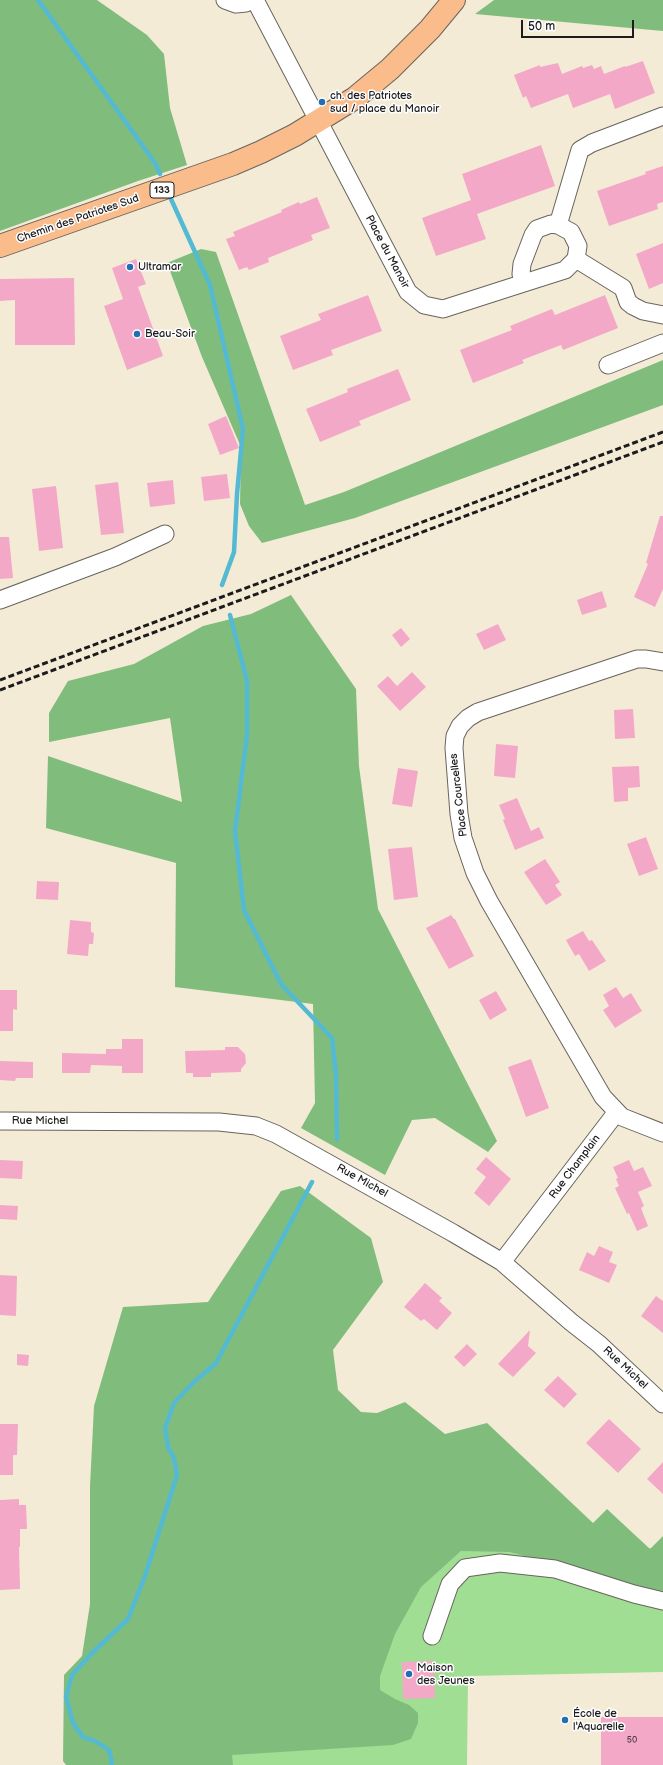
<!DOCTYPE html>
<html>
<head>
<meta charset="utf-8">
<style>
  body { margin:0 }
  #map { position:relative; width:663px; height:1765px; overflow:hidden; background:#f4ebd7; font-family:"Balsamiq Sans",sans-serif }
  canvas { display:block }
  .scale { position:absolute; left:521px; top:20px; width:113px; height:18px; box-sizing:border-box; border:2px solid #1c1c1c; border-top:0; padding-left:5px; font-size:12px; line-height:14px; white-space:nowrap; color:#1c1c1c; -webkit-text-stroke:3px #fff; paint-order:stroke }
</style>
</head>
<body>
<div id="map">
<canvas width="663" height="1765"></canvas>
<div class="scale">50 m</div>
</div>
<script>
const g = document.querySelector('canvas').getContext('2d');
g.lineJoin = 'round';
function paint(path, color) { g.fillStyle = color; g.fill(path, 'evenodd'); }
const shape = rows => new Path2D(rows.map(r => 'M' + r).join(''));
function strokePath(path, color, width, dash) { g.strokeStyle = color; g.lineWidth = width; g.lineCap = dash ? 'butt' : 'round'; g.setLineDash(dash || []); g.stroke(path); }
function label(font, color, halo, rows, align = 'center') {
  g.font = font + ' "Balsamiq Sans",sans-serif'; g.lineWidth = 3; g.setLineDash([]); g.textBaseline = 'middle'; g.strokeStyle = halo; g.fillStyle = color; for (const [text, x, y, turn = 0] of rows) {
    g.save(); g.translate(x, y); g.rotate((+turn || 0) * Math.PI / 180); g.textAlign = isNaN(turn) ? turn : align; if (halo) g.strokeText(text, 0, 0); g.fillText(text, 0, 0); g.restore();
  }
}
paint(shape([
  [445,1533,663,1549,663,1672,468,1676,467,1765,231,1765,229,1746]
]), '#a0de93');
paint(shape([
  [0,0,97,0,147,35,164,54,170,108,187,165,138,181,0,231],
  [494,0,663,0,663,31,475,14],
  [201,249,216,252,305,505,344,492,663,360,663,405,355,518,262,543,249,526,240,504,241,447,202,357,167,263],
  [291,595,356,689,359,766,378,909,497,1141,488,1152,435,1118,412,1120,385,1175,301,1128,315,1103,313,1004,175,987,176,863,46,828,48,756,182,802,170,718,49,742,49,713,68,681,134,664,203,626,251,614],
  [300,1186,371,1238,383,1282,333,1350,338,1390,361,1412,377,1413,405,1402,445,1434,487,1423,593,1523,607,1509,650,1549,663,1536,663,1592,652,1590,510,1552,461,1551,421,1587,395,1634,380,1676,380,1690,395,1699,409,1705,418,1713,418,1723,411,1739,393,1745,232,1755,233,1765,66,1765,63,1761,64,1675,82,1656,90,1604,90,1486,94,1406,123,1307,208,1302,281,1191]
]), '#80bd7d');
strokePath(shape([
  [38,0,155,163,160,174],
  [171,199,210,285,243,429,237,494,234,552,222,585],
  [230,615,247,681,247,735,235,831,244,910,281,984,332,1038,336,1075,337,1139],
  [111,1765,112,1762,109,1750,97,1742,83,1737,73,1723,66,1697,72,1675,93,1652,128,1619,145,1576,177,1475,174,1458,168,1447,165,1428,174,1403,193,1383,216,1363,312,1182]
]), '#54b9d2', 4.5);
paint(shape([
  [643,61,655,93,615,109,610,94,573,108,568,94,531,108,526,96,523,98,514,75,540,65,540,67,558,63,562,74,582,66,583,68,592,65,594,69,601,66,604,74,625,66,625,67],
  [541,145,555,186,477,214,486,239,436,256,422,218,471,200,462,174],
  [663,166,663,202,657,204,658,209,609,226,597,191,646,174,645,172],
  [317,197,330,228,311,235,313,240,268,258,269,262,249,270,247,267,239,270,226,239,235,236,233,232,282,212,281,210,299,202,300,204],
  [663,243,663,283,649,289,636,254],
  [136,259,146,284,138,287,163,356,127,370,104,306,123,299,112,268],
  [74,278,75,345,15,345,15,300,0,301,0,279],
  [368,295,382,331,331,350,333,355,293,370,280,336,321,320,318,314],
  [605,295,618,328,563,350,561,345,522,360,524,363,473,383,460,350,512,330,510,326,552,309,555,315],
  [398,369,411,400,359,421,361,425,320,442,306,409,348,392,347,389],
  [226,416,239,448,220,455,208,424],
  [227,474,230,498,204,501,201,477],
  [173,480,175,504,150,507,147,483],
  [118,482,124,533,101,535,95,485],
  [56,486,63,548,39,551,32,489],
  [660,516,663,516,663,589,655,607,634,597,648,564,646,563],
  [0,537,9,537,13,578,0,579],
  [602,591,607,607,582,615,577,600],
  [498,624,506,640,484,650,476,634],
  [401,628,410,639,401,647,392,635],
  [412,672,426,687,400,711,377,686,388,676,397,686],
  [633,709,635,738,615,739,614,710],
  [496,744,518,746,515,778,494,776],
  [639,766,640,787,628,788,628,801,614,802,612,767],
  [398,768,418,771,412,807,392,804],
  [517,798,531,831,539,827,544,838,515,850,503,820,505,819,499,805],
  [646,837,658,869,639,876,627,844],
  [412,847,418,897,394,900,388,849],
  [545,859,560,882,555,885,562,895,546,905,524,872],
  [37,881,59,882,58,900,36,899],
  [451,915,454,919,455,919,474,956,449,969,426,928],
  [70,920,91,922,91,932,94,933,93,944,89,944,88,956,67,954],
  [583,931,589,941,592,940,606,961,589,971,579,954,575,956,566,940],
  [616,987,623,998,631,993,642,1011,615,1028,603,1010,609,1006,603,995],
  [0,990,17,990,17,1010,13,1009,13,1031,0,1031],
  [496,991,507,1010,490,1020,479,1000],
  [122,1039,143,1039,143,1073,122,1073,122,1066,91,1065,90,1073,62,1073,62,1053,106,1054,106,1049,122,1049],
  [225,1047,238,1047,245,1054,246,1063,241,1069,241,1072,211,1073,211,1077,193,1077,193,1073,186,1073,185,1051,225,1050],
  [531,1059,549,1108,526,1117,508,1067],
  [0,1061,33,1062,33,1078,16,1078,15,1081,0,1080],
  [486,1157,511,1179,489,1206,474,1193,486,1177,476,1169],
  [0,1160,23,1161,22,1179,0,1178],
  [629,1160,634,1171,643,1167,652,1186,638,1192,644,1206,641,1208,648,1226,637,1231,629,1213,627,1214,615,1188,619,1186,616,1179,618,1178,613,1167],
  [0,1205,18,1206,17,1220,0,1219],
  [599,1246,613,1252,609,1262,617,1265,609,1283,579,1270,587,1252,594,1256],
  [0,1275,17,1276,16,1316,0,1315],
  [425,1283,442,1298,439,1301,452,1313,437,1330,424,1319,421,1321,404,1307],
  [656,1296,663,1301,663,1333,641,1316],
  [530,1330,528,1346,536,1353,513,1377,498,1364],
  [467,1344,477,1354,464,1367,454,1357],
  [17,1354,29,1355,28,1366,17,1365],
  [558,1376,577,1394,564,1408,544,1390],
  [609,1419,641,1449,618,1473,586,1443],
  [0,1424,18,1424,17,1455,13,1455,13,1475,0,1475],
  [663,1462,663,1494,647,1479],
  [19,1499,19,1505,26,1505,27,1529,20,1529,20,1547,19,1547,20,1589,0,1590,0,1500],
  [434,1661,435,1698,403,1699,402,1662],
  [601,1717,663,1717,663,1765,601,1765]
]), '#f4a8c8');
const minor = shape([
  [225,0,236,4,246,3,251,0],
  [255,0,408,292,424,305,443,309,524,283],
  [551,224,558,225,571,232,578,246,576,259,565,270,524,283,521,274,522,264,533,235,537,229,551,224],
  [558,225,580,150,592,143,663,116],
  [576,259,623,288,628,302,633,306,643,311,663,315],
  [608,365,663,343],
  [0,600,115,557,165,534],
  [663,662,646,659,637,659,478,712,468,718,460,726,455,736,454,748,459,814,463,838,475,873,489,901,603,1097,622,1117,663,1133],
  [0,1121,219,1122,256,1126,276,1134,453,1233,502,1262,571,1322,599,1344,663,1404],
  [502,1262,616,1113],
  [432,1636,450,1584,465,1568,500,1563,555,1569,634,1594,663,1601]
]);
const major = shape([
  [0,246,233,164,261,152,295,135,355,98,390,69,430,29,454,0]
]);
strokePath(minor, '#68645d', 19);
strokePath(major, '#68645d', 24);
strokePath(minor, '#fff', 17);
strokePath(major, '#fabc8b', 22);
strokePath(shape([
  [0,680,663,432],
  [0,690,663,442]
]), '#1c1c1c', 3, [6, 3]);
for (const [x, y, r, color] of [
  [322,102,4,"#1f6fb2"],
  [130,267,4,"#1f6fb2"],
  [137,334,4,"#1f6fb2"],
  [409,1674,4,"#1f6fb2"],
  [565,1720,4,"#1f6fb2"]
]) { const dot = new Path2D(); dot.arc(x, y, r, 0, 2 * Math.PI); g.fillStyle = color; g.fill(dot); strokePath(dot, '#fff', 1.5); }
label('9px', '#523f47', null, [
  ["50",632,1741]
]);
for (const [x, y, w] of [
  [162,190,24]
]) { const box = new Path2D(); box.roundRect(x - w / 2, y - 8, w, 16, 3); g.fillStyle = '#fff'; g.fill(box); strokePath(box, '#1c1c1c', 1); }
label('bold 10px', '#1c1c1c', null, [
  ["133",162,190]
]);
label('11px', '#1c1c1c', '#fff', [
  ["ch. des Patriotes",330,96],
  ["sud / place du Manoir",330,109],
  ["Ultramar",138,267],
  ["Beau-Soir",145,334],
  ["Maison",417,1668],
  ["des Jeunes",417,1681],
  ["École de",573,1714],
  ["l'Aquarelle",573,1727]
], 'left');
label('11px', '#1c1c1c', '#fff', [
  ["Chemin des Patriotes Sud",78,219,-19],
  ["Place du Manoir",387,252,62],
  ["Place Courcelles",459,795,-97],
  ["Rue Michel",40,1121],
  ["Rue Champlain",575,1167,-53],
  ["Rue Michel",362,1181,29],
  ["Rue Michel",625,1368,43]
]);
</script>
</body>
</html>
